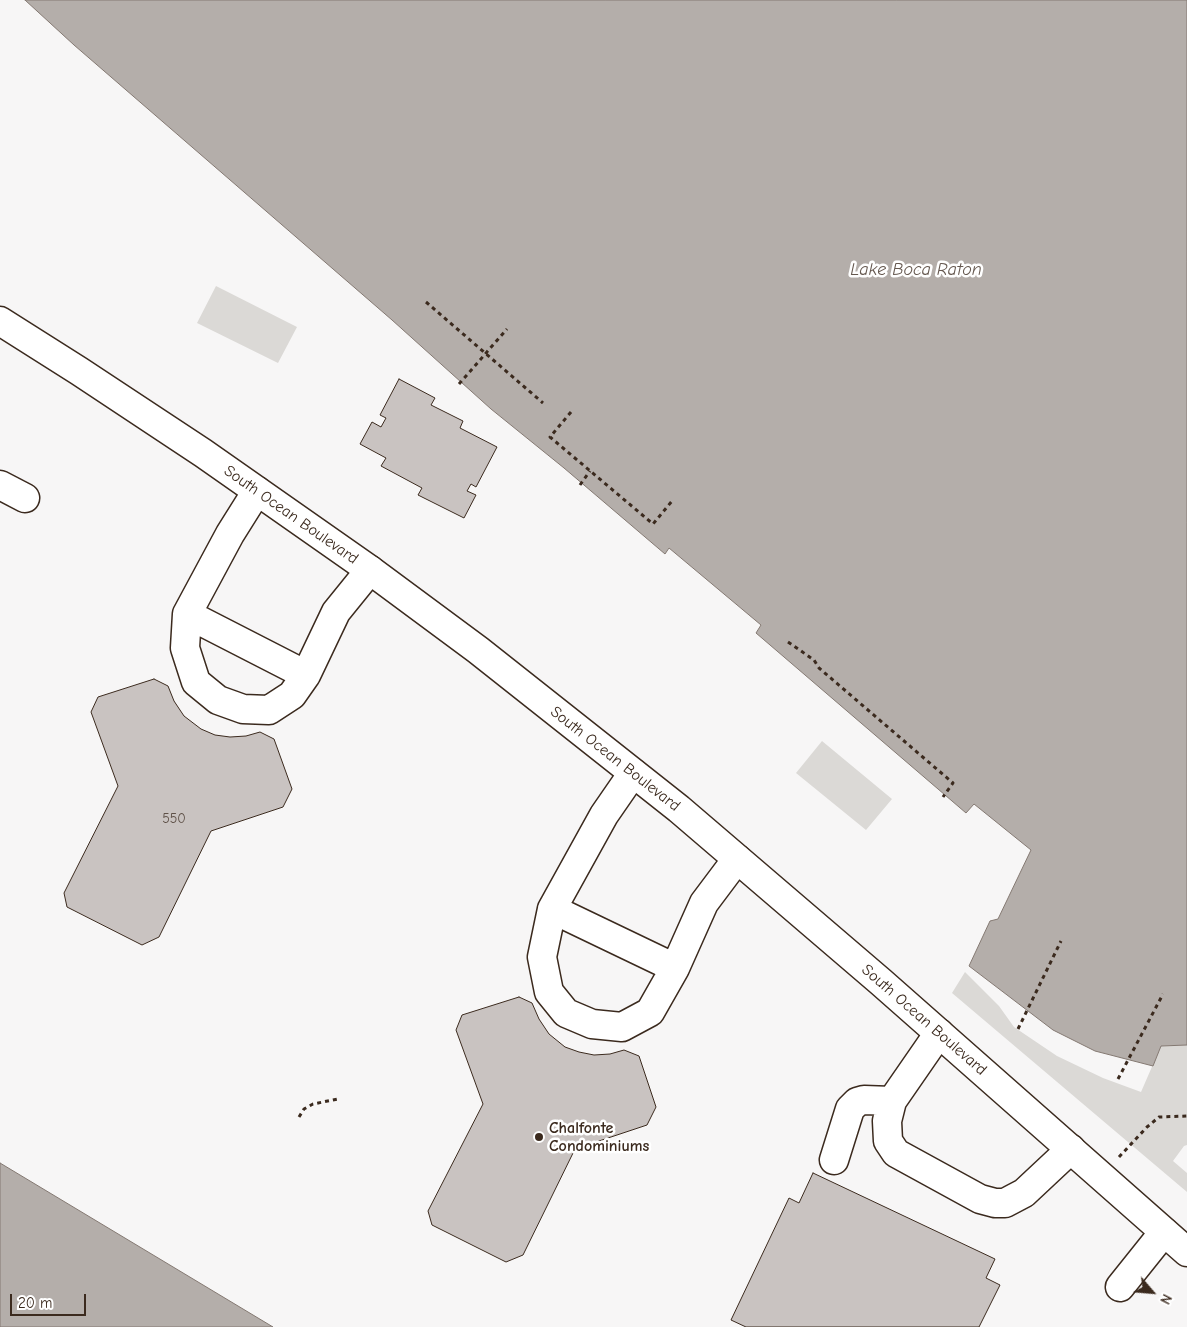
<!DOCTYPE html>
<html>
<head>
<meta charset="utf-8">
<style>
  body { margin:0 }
  #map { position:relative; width:1187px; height:1327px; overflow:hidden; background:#f7f6f6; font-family:"Comic Neue",sans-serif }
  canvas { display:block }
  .north { position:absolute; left:1127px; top:1267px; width:50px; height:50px; -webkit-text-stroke:4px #fff; paint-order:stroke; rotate:117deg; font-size:14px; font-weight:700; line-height:20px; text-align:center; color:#3b2a1e }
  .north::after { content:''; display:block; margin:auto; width:18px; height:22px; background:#3b2a1e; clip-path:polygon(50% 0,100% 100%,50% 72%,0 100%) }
  .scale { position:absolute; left:10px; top:1294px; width:76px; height:22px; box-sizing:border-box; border:2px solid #3b2a1e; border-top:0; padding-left:6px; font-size:15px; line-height:18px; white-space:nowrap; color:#3b2a1e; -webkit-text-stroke:4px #fff; paint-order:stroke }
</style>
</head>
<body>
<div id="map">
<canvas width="1187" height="1327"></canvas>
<div class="north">N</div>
<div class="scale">20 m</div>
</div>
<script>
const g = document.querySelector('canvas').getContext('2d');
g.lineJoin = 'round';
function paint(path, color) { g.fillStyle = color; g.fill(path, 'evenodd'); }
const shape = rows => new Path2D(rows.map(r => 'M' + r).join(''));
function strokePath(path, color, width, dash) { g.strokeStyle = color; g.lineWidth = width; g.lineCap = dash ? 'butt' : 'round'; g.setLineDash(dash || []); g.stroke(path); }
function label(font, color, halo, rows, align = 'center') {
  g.font = font + ' "Comic Neue",sans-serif'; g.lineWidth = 5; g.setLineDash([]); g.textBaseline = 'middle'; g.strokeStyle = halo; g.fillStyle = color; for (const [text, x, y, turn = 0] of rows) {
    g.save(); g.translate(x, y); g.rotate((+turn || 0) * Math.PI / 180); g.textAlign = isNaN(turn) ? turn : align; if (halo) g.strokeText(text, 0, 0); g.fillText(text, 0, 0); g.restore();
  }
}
paint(shape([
  [216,286,297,327,278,363,197,323],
  [822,741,892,799,866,830,796,773],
  [965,972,999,1006,1014,1027,1057,1056,1103,1078,1141,1092,1161,1046,1187,1045,1187,1145,1184,1146,1173,1161,1187,1173,1187,1192,952,993]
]), '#dbd9d6');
const water = shape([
  [25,0,1187,0,1187,1045,1161,1046,1153,1066,1095,1051,1053,1030,969,966,990,921,998,919,1031,850,974,804,966,813,756,633,761,625,669,548,665,554,564,468,491,409,392,320,74,45,25,0],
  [0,1163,273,1327,0,1327,0,1163]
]);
paint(water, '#b4aeaa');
strokePath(water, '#847972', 1);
const building = shape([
  [399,379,435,398,431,405,463,421,460,428,497,447,476,487,471,484,467,491,476,495,464,518,418,495,422,488,381,466,386,458,360,444,372,422,381,427,386,418,380,415,399,379],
  [154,679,168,686,174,701,184,716,201,729,215,735,230,737,246,736,260,732,274,739,292,789,283,807,211,831,159,937,142,945,67,907,64,893,118,786,91,712,98,697,154,679],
  [519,997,532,1003,539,1019,549,1034,565,1047,579,1052,594,1055,610,1054,624,1050,639,1056,656,1107,647,1125,575,1149,523,1255,506,1262,432,1225,428,1211,483,1104,456,1030,462,1015,519,997],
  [813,1173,995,1259,986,1278,1000,1285,979,1327,746,1327,731,1320,789,1198,799,1203,813,1173]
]);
paint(building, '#c9c3c1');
strokePath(building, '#3b2a1e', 1);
const minor = shape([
  [0,485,25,498],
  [257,491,230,534,187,614,306,675,336,612,370,570],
  [187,614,185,648,196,682,218,700,243,709,269,710,292,695,306,675],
  [633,773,604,815,552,909,675,968,704,903,737,859],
  [552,909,542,957,549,992,566,1013,592,1024,622,1027,650,1012,675,968],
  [939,1033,892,1101,887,1121,888,1141,896,1153,980,1199,995,1203,1005,1203,1024,1193,1071,1149],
  [834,1160,850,1109,857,1102,864,1100,892,1101],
  [1120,1287,1164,1232]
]);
const major = shape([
  [0,321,79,371,203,453,370,570,478,650,679,809,881,982,1187,1252]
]);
strokePath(minor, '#3b2a1e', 31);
strokePath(major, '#3b2a1e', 31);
strokePath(shape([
  [426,302,543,403],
  [459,384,507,329],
  [571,412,550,437,653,524,672,501],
  [580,485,590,471],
  [788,642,814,660,819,668,953,783,943,797],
  [1018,1029,1061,941],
  [1118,1079,1163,994],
  [299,1117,304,1109,313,1104,338,1099],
  [1119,1157,1147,1127,1159,1117,1187,1116]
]), '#3b2a1e', 3, [4, 4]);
strokePath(minor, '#fff', 28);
strokePath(major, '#fff', 28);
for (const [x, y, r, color] of [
  [539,1137,5,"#3b2a1e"]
]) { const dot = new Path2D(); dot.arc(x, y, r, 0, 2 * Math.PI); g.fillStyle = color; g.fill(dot); strokePath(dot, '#fff', 2); }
label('14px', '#5e5047', null, [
  ["550",174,819]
]);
label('16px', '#3b2a1e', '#fff', [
  ["South Ocean Boulevard",291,515,35],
  ["South Ocean Boulevard",615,759,38],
  ["South Ocean Boulevard",924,1020,41]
]);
label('bold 16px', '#3b2a1e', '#fff', [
  ["Chalfonte",549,1128],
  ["Condominiums",549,1146]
], 'left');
label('italic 18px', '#65584f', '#fff', [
  ["Lake Boca Raton",916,270]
]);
</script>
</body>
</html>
